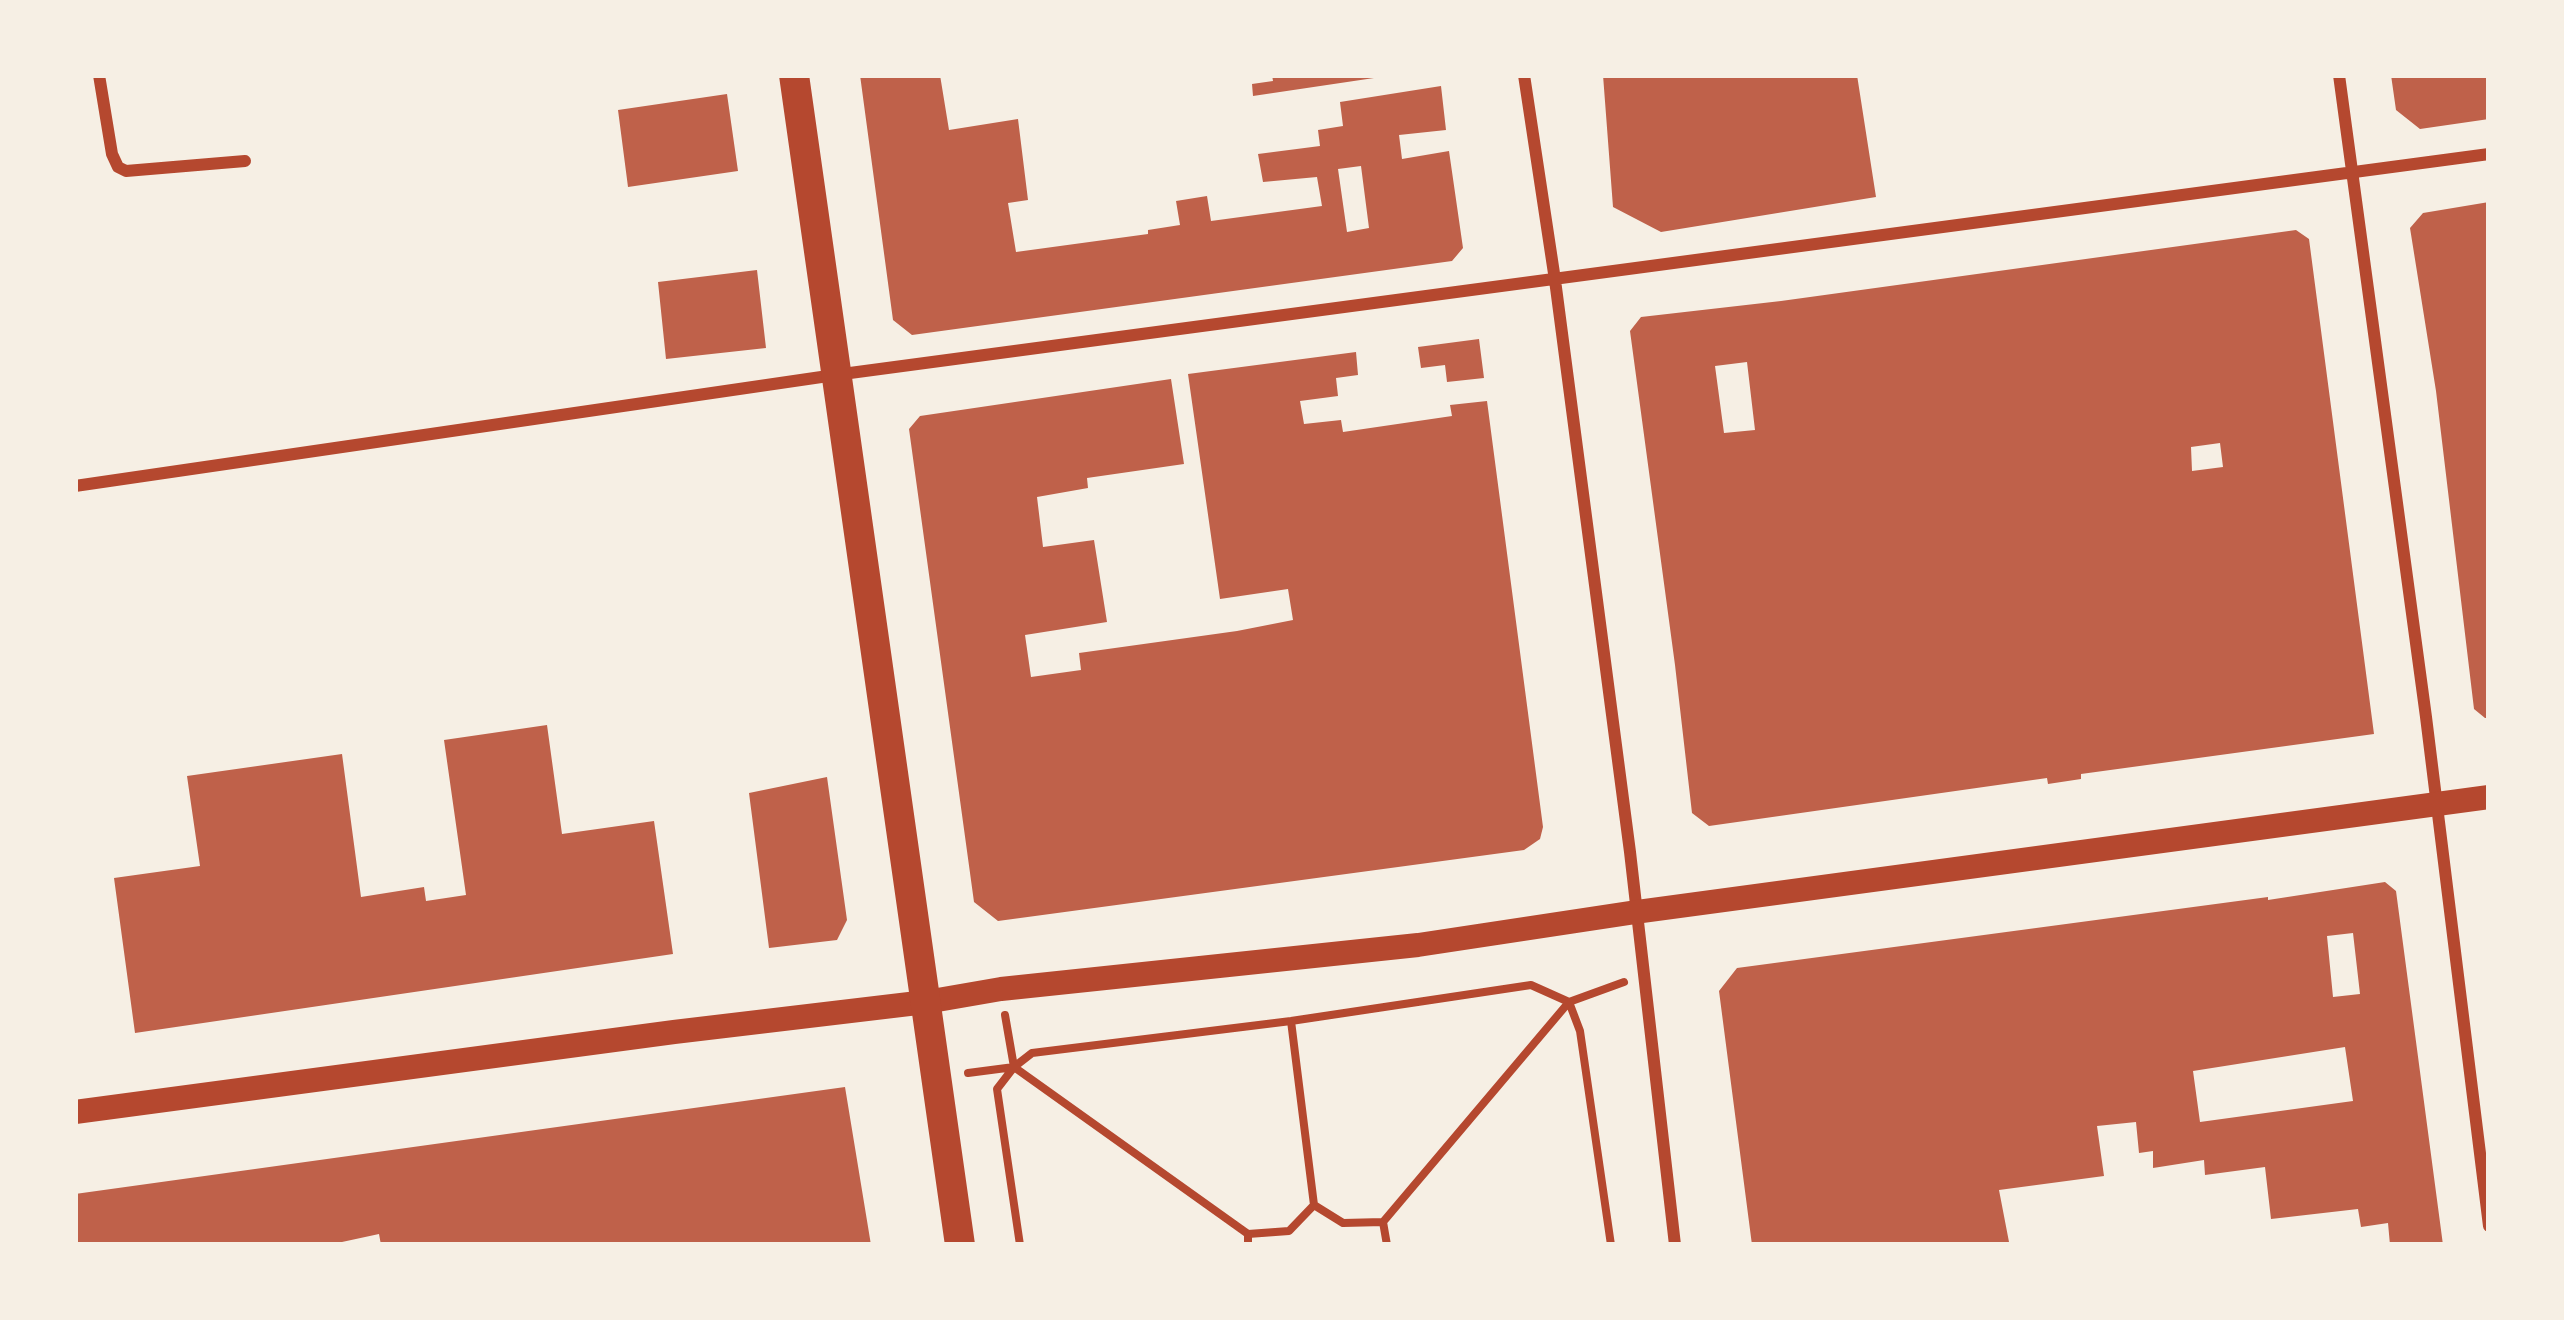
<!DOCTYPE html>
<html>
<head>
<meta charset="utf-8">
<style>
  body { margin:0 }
  #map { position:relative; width:2564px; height:1320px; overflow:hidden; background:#f6efe4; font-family:"DM Sans",sans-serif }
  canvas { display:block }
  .frame { position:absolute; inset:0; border:78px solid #f6efe4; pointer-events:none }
</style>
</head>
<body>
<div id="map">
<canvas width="2564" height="1320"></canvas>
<div class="frame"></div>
</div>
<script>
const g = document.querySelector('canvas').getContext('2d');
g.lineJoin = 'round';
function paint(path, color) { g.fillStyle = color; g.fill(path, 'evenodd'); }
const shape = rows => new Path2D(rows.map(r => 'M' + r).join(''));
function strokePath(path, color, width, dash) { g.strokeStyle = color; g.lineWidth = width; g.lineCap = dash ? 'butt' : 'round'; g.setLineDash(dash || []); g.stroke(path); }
paint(shape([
  [860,75,940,75,949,130,1018,119,1028,200,1008,203,1016,252,1148,234,1148,230,1180,225,1176,201,1207,196,1211,221,1322,206,1317,177,1263,182,1258,154,1320,146,1318,130,1343,126,1340,102,1441,86,1446,130,1399,135,1402,159,1449,151,1463,248,1452,261,912,335,893,320],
  [1361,166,1369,228,1347,232,1338,169],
  [1272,75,1374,75,1374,78,1253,96,1252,84,1273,81],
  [1603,75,1857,75,1876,197,1661,232,1613,207],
  [2391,75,2489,75,2489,119,2420,129,2396,110],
  [727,94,738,171,628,187,618,110],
  [2489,202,2489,718,2485,718,2474,709,2436,391,2410,228,2423,213],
  [2296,230,2309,239,2374,734,2081,774,2081,779,2048,784,2047,778,1709,826,1692,813,1675,665,1630,331,1641,317,1781,301],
  [1747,362,1755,430,1724,433,1715,366],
  [2220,443,2223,467,2192,471,2191,447],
  [757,270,766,348,666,359,658,282],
  [1479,339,1484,378,1447,382,1445,365,1421,368,1418,347],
  [1356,352,1358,375,1336,378,1338,396,1300,401,1304,424,1341,420,1343,432,1452,416,1450,405,1487,401,1543,827,1540,839,1524,850,998,921,974,902,909,429,920,416,1171,379,1184,464,1087,478,1088,488,1037,497,1043,547,1094,540,1107,622,1025,635,1031,677,1081,670,1079,653,1237,631,1293,620,1288,589,1220,599,1188,374],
  [547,725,562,834,654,821,673,954,135,1033,114,878,200,866,187,776,342,754,361,897,424,887,426,901,466,895,444,740],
  [827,777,847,920,837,940,769,948,749,793],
  [2385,882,2396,891,2443,1245,2390,1245,2388,1223,2361,1227,2358,1209,2271,1219,2265,1167,2205,1175,2204,1160,2153,1168,2153,1151,2139,1153,2136,1122,2097,1126,2104,1176,1999,1190,2009,1242,1988,1245,1752,1245,1719,991,1737,968,2268,897,2268,900],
  [2353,933,2360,994,2333,997,2327,936],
  [2345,1047,2353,1101,2200,1122,2193,1071],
  [845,1087,871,1245,381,1245,379,1234,342,1242,343,1245,75,1245,75,1194]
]), '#bf614a');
strokePath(shape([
  [1005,1015,1014,1067],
  [1291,1021,1314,1205],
  [968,1073,1014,1067,1248,1234],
  [1383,1222,1569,1002,1624,982],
  [1020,1245,997,1089,1014,1067,1032,1053,1291,1021,1531,985,1569,1002,1580,1031,1611,1245],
  [1248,1245,1248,1234,1289,1231,1314,1205,1343,1223,1383,1222,1387,1245]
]), '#b5482f', 8);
strokePath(shape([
  [99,75,112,154,118,167,126,171,245,161],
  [1524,75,1555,280,1630,852,1675,1245],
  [2339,75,2426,717,2489,1226],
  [75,486,835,375,2489,154]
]), '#b5482f', 12);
strokePath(shape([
  [75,1112,674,1032,926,1002,1001,989,1418,945,1636,912,2489,797]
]), '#b5482f', 24);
strokePath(shape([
  [794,75,960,1245]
]), '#b5482f', 30);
</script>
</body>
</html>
